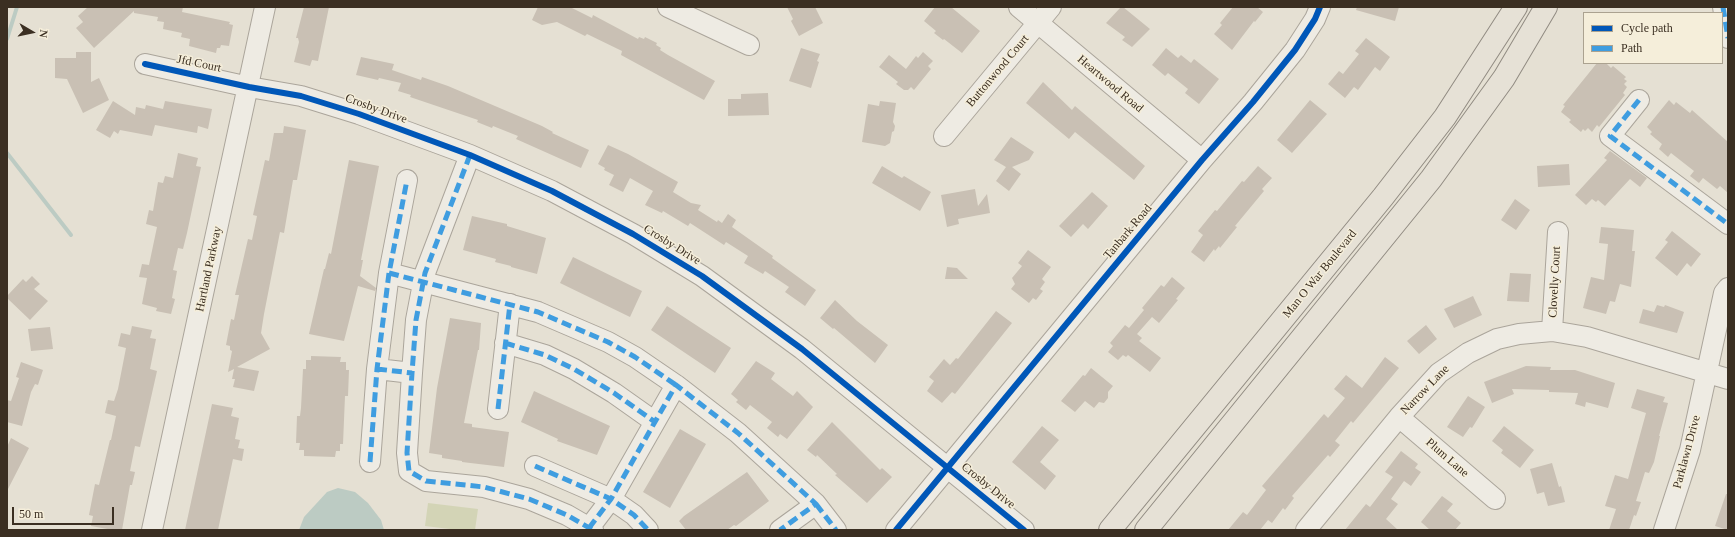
<!DOCTYPE html>
<html>
<head>
<meta charset="utf-8">
<style>
  body { margin:0 }
  #map { position:relative; width:1735px; height:537px; overflow:hidden; background:#e5e0d3; font-family:Georgia,serif }
  canvas { display:block }
  .frame { position:absolute; inset:0; border:8px solid #3b2f22; pointer-events:none }
  .legend { position:absolute; left:1583px; top:12px; width:140px; height:52px; box-sizing:border-box; background:#f5eeda; border:1px solid #aba290; margin:0; padding:5px 7px; list-style:none; font-size:12px; color:#3b2f22 }
  .legend li { display:flex; align-items:center; gap:8px; height:20px }
  .legend b { width:20px; border:1px solid #aba290 }
  .north { position:absolute; left:12px; top:12px; width:40px; height:40px; -webkit-text-stroke:3px #f5eeda; paint-order:stroke; rotate:99deg; font-size:11px; font-weight:700; line-height:16px; text-align:center; color:#3b2f22 }
  .north::after { content:''; display:block; margin:auto; width:14px; height:18px; background:#3b2f22; clip-path:polygon(50% 0,100% 100%,50% 72%,0 100%) }
  .scale { position:absolute; left:12px; top:507px; width:102px; height:18px; box-sizing:border-box; border:2px solid #3b2f22; border-top:0; padding-left:5px; font-size:12px; line-height:14px; white-space:nowrap; color:#3b2f22; -webkit-text-stroke:3px #f5eeda; paint-order:stroke }
</style>
</head>
<body>
<div id="map">
<canvas width="1735" height="537"></canvas>
<div class="frame"></div>
<ul class="legend">
<li><b style="height:5px;background:#0057b8"></b>Cycle path</li>
<li><b style="height:5px;background:#3f9de0"></b>Path</li>
</ul>
<div class="north">N</div>
<div class="scale">50 m</div>
</div>
<script>
const g = document.querySelector('canvas').getContext('2d');
g.lineJoin = 'round';
function paint(path, color) { g.fillStyle = color; g.fill(path, 'evenodd'); }
const shape = rows => new Path2D(rows.map(r => 'M' + r).join(''));
function strokePath(path, color, width, dash) { g.strokeStyle = color; g.lineWidth = width; g.lineCap = dash ? 'butt' : 'round'; g.setLineDash(dash || []); g.stroke(path); }
function label(font, color, halo, rows, align = 'center') {
  g.font = font + ' Georgia,serif'; g.lineWidth = 3; g.setLineDash([]); g.textBaseline = 'middle'; g.strokeStyle = halo; g.fillStyle = color; for (const [text, x, y, turn = 0] of rows) {
    g.save(); g.translate(x, y); g.rotate((+turn || 0) * Math.PI / 180); g.textAlign = isNaN(turn) ? turn : align; if (halo) g.strokeText(text, 0, 0); g.fillText(text, 0, 0); g.restore();
  }
}
paint(shape([
  [428,503,478,509,475,530,458,530,425,526]
]), '#d3d4b6');
paint(shape([
  [338,488,355,492,368,503,381,520,384,530,299,530,304,517,327,492]
]), '#bccbc3');
strokePath(shape([
  [7,39,17,7],
  [7,153,71,235]
]), '#bccbc3', 4);
paint(shape([
  [88,7,183,7,182,12,230,22,229,24,233,25,229,46,221,45,220,48,217,48,216,53,189,46,190,39,181,37,182,33,163,29,164,22,157,21,158,17,134,13,134,11,94,48,76,28,83,22,78,16],
  [304,7,329,7,318,61,312,60,310,66,294,62,299,42,298,38,296,38],
  [538,7,570,7,592,18,593,15,638,39,639,37,644,39,645,37,657,43,656,45,661,48,660,50,668,55,715,81,704,100,621,55,622,51,587,34,585,36,557,22,542,25,532,20],
  [787,7,815,7,823,23,799,36,791,21,793,19],
  [935,7,951,7,980,31,962,53,944,39,943,40,934,33,936,31,924,21],
  [1121,7,1123,7,1150,29,1132,47,1122,40,1125,37,1106,23],
  [1233,7,1257,7,1263,12,1255,22,1254,21,1232,50,1214,34,1222,25,1220,23],
  [1357,7,1399,7,1395,21,1356,10],
  [1366,38,1390,57,1380,71,1375,67,1358,90,1354,87,1345,98,1328,84,1339,71,1343,74,1359,54,1355,51],
  [801,48,820,54,817,61,819,62,811,88,789,81],
  [1166,48,1178,58,1181,55,1191,63,1194,59,1219,79,1199,104,1185,93,1188,89,1168,73,1165,76,1152,65],
  [76,52,91,52,91,82,99,78,109,100,83,113,67,79,55,78,55,58,76,58],
  [923,52,933,61,928,66,931,69,914,90,911,87,908,90,904,90,896,84,898,82,879,67,889,55,906,69,916,56,918,58],
  [361,57,394,64,392,70,421,80,422,77,448,86,542,126,553,132,552,133,589,150,581,168,516,139,518,136,493,126,492,128,477,122,478,120,410,97,411,95,398,91,401,83,379,78,378,80,356,75],
  [1597,63,1606,63,1611,68,1613,66,1626,77,1624,79,1627,81,1624,84,1627,87,1623,93,1625,95,1599,127,1597,125,1592,132,1588,128,1585,131,1583,129,1581,132,1569,122,1571,120,1561,112,1565,106,1563,105],
  [1043,82,1072,110,1075,106,1145,166,1134,180,1075,132,1069,139,1026,103],
  [768,93,769,115,728,116,728,99,741,99,741,94],
  [1310,100,1327,114,1292,153,1277,140],
  [1669,100,1674,105,1676,102,1690,113,1692,110,1728,142,1728,193,1720,186,1717,189,1703,178,1699,183,1690,176,1694,171,1671,153,1668,157,1659,149,1662,144,1650,134,1652,132,1647,127],
  [113,101,135,115,136,107,145,109,146,105,163,109,165,101,212,109,208,129,198,126,197,133,155,125,152,136,120,130,118,134,114,131,110,138,96,130],
  [880,101,896,103,893,122,895,126,894,131,892,132,890,143,885,146,862,142,868,104,879,106],
  [284,126,306,130,297,180,293,180,284,233,280,232,264,314,261,333,270,349,237,367,259,371,254,391,233,387,235,379,232,379,234,369,228,372,232,351,230,350,230,346,226,345,231,319,234,320,239,295,235,295,248,239,252,240,257,216,253,215,265,160,269,161,274,133,283,133],
  [1011,137,1034,152,1029,160,1012,167,1021,174,1009,191,996,181,1006,167,994,160],
  [608,145,628,154,678,182,673,192,691,203,701,205,698,210,717,222,718,220,722,223,728,214,736,220,732,227,773,256,772,258,816,290,805,306,785,292,789,287,765,271,763,274,744,263,748,256,726,242,724,245,690,223,688,226,663,211,662,213,645,205,653,191,630,178,623,192,609,185,614,175,604,170,605,168,598,164],
  [1610,151,1647,178,1640,187,1630,179,1605,206,1598,200,1596,202,1592,199,1586,205,1575,195,1607,160,1604,158],
  [178,153,198,158,196,166,201,167,187,233,183,249,178,248,173,270,177,271,172,298,175,299,171,314,156,311,157,308,142,304,147,278,139,277,142,264,149,265,157,227,146,224,149,210,153,211,158,182,163,183,165,176,173,178],
  [349,160,379,166,361,260,363,260,360,276,376,288,375,291,358,286,344,341,309,334,324,269,325,269,329,253,331,254],
  [1569,164,1570,185,1538,187,1537,166],
  [882,166,902,178,904,176,931,192,920,211,872,183],
  [1258,166,1272,178,1262,189,1264,191,1235,226,1237,227,1220,248,1219,246,1215,251,1214,249,1204,262,1191,252,1203,235,1198,231,1215,210,1217,211,1242,181,1244,182],
  [975,189,978,206,987,194,990,213,958,219,959,224,947,227,941,195],
  [1092,192,1108,206,1088,229,1083,224,1071,237,1059,226],
  [1515,199,1530,210,1516,230,1501,220],
  [472,216,507,224,507,226,546,238,537,274,511,267,511,266,495,262,496,259,463,250],
  [1601,227,1634,230,1632,251,1635,251,1631,287,1620,284,1615,302,1610,301,1606,314,1583,308,1591,277,1604,280,1608,244,1599,243],
  [1672,231,1701,254,1691,267,1687,263,1677,276,1655,258,1668,242,1665,240],
  [1028,250,1051,267,1042,279,1045,282,1040,289,1043,291,1036,300,1033,298,1029,303,1011,289,1015,284,1012,278,1022,266,1018,263],
  [573,257,642,291,630,317,560,283],
  [947,267,957,268,968,279,945,279],
  [1510,273,1531,274,1529,302,1507,301],
  [32,276,40,284,34,289,48,301,30,320,7,298,7,296,23,279,26,282],
  [1172,277,1185,288,1176,299,1178,300,1159,323,1152,317,1137,334,1142,338,1139,341,1161,358,1150,372,1128,355,1126,357,1123,355,1118,360,1108,352,1113,346,1110,343,1125,325,1129,328,1144,310,1142,308,1161,285,1164,287],
  [1473,296,1482,315,1454,328,1444,309],
  [835,300,857,321,888,345,875,363,834,328,833,329,820,318],
  [1657,305,1664,307,1665,305,1684,312,1677,333,1639,323,1643,309,1654,312],
  [667,306,731,348,715,373,651,330],
  [996,311,1012,323,955,394,952,392,942,403,927,391,934,381,929,377,944,359,950,365,956,358,958,359],
  [450,318,481,323,479,350,478,350,464,423,472,424,472,427,509,432,504,467,462,462,462,461,442,458,442,455,429,453,437,388],
  [1426,325,1437,339,1419,354,1407,341],
  [132,326,152,330,150,338,156,339,150,369,157,371,140,447,135,446,130,471,135,472,132,485,130,485,122,530,113,530,91,526,93,516,89,515,95,484,99,485,110,440,111,440,116,416,105,413,108,400,114,401,118,389,126,348,118,346,121,333,130,335],
  [50,327,53,349,31,351,28,329],
  [311,356,341,357,340,362,346,362,346,370,349,370,348,396,345,396,343,444,340,444,340,451,336,451,335,457,304,456,304,450,299,450,300,443,296,443,297,416,300,416,301,408,303,369,306,369,306,360,311,360],
  [1385,357,1399,368,1353,423,1351,421,1335,441,1340,445,1330,457,1328,455,1292,496,1294,498,1285,510,1283,508,1272,523,1268,520,1260,530,1228,530,1243,512,1247,515,1266,490,1262,486,1324,414,1328,418,1345,398,1334,389,1346,375,1362,388],
  [756,361,775,373,771,379,793,396,797,391,813,407,787,439,780,434,778,437,767,428,772,422,750,405,746,410,736,402,738,400,731,394],
  [21,362,43,370,38,385,35,384,31,392,22,426,7,422,7,400,11,401,19,378,16,377],
  [1526,366,1551,367,1550,370,1575,370,1615,383,1608,408,1586,402,1585,407,1575,404,1578,393,1549,392,1549,390,1512,389,1514,394,1492,403,1484,382],
  [1091,368,1113,386,1108,392,1108,398,1104,403,1099,402,1094,408,1085,401,1075,412,1061,401,1083,375,1085,376],
  [1637,389,1665,397,1663,402,1668,403,1659,436,1660,436,1654,462,1649,473,1645,472,1636,501,1641,502,1636,516,1634,515,1629,530,1609,530,1616,509,1605,506,1615,475,1628,479,1646,413,1631,408],
  [534,391,610,426,597,455,557,441,558,439,521,422],
  [1468,396,1485,407,1472,428,1470,427,1463,437,1447,427],
  [212,404,233,408,231,416,239,418,235,439,240,440,238,448,244,449,242,461,233,459,218,530,185,530],
  [832,422,880,470,882,468,892,477,867,503,835,475,837,474,817,455,816,457,807,450],
  [1042,426,1059,440,1040,462,1056,476,1045,490,1012,462],
  [1504,426,1534,450,1520,468,1501,453,1503,450,1492,441],
  [680,429,706,444,670,508,643,492],
  [11,438,29,448,7,491,7,447],
  [1401,451,1418,464,1415,468,1421,472,1411,486,1404,481,1391,499,1398,504,1386,519,1398,530,1345,530,1366,504,1370,507,1393,477,1385,472],
  [1552,463,1559,487,1561,486,1565,502,1548,506,1544,492,1537,494,1530,469],
  [747,472,769,501,736,526,734,525,727,530,686,530,679,521,684,516],
  [1726,494,1728,494,1728,530,1715,526],
  [1442,496,1453,504,1447,511,1461,523,1455,530,1430,530,1421,522]
]), '#c9c0b4');
const minor = shape([
  [668,7,749,45],
  [1019,7,1202,160],
  [1723,7,1728,38],
  [145,64,249,87,301,96,359,114,470,155,552,191,633,234,702,276,802,349,1024,530],
  [1639,100,1610,136,1728,224],
  [944,136,1051,7],
  [470,155,425,273,416,320,412,373,407,453,409,471,426,481,484,487,529,499,567,515,593,530],
  [389,273,538,312,608,342,635,357,676,385],
  [1552,331,1558,232],
  [505,343,545,355,574,369,614,393,655,422],
  [377,369,412,373],
  [498,409,510,304],
  [1399,417,1495,499],
  [370,462,377,369,389,273,407,180],
  [535,466,611,499,634,515,648,530],
  [816,504,836,530],
  [589,528,611,499,676,385,738,433,816,504,780,530],
  [152,530,265,7],
  [896,530,1202,160,1253,102,1295,50,1315,19,1320,7],
  [1306,530,1399,417,1439,373,1468,353,1497,339,1519,334,1552,331,1587,337,1728,379],
  [1664,530,1690,450,1724,293,1728,288]
]);
const major = shape([
  [1110,530,1383,197,1445,117,1516,7],
  [1146,530,1431,179,1504,78,1546,7]
]);
strokePath(minor, '#aba59b', 22);
strokePath(major, '#918b82', 24);
strokePath(minor, '#eeebe3', 20);
strokePath(major, '#e6e1d6', 22);
strokePath(shape([
  [1723,7,1728,38],
  [1639,100,1610,136,1728,224],
  [470,155,425,273,416,320,412,373,407,453,409,471,426,481,484,487,529,499,567,515,593,530],
  [389,273,538,312,608,342,635,357,676,385],
  [505,343,545,355,574,369,614,393,655,422],
  [377,369,412,373],
  [498,409,510,304],
  [370,462,377,369,389,273,407,180],
  [535,466,611,499,634,515,648,530],
  [816,504,836,530],
  [589,528,611,499,676,385,738,433,816,504,780,530]
]), '#3f9de0', 5, [10, 5]);
strokePath(shape([
  [145,64,249,87,301,96,359,114,470,155,552,191,633,234,702,276,802,349,1024,530],
  [896,530,1202,160,1253,102,1295,50,1315,19,1320,7]
]), '#0057b8', 6);
label('12px', '#3b2f22', '#f5eeda', [
  ["Jfd Court",199,64,12],
  ["Buttonwood Court",998,71,-50],
  ["Heartwood Road",1110,84,40],
  ["Crosby Drive",376,109,20],
  ["Tanbark Road",1128,232,-50],
  ["Crosby Drive",672,245,32],
  ["Hartland Parkway",209,269,-78],
  ["Man O War Boulevard",1320,274,-51],
  ["Clovelly Court",1555,282,-87],
  ["Narrow Lane",1425,390,-46],
  ["Parklawn Drive",1687,452,-75],
  ["Plum Lane",1447,458,41],
  ["Crosby Drive",988,486,39]
]);
</script>
</body>
</html>
